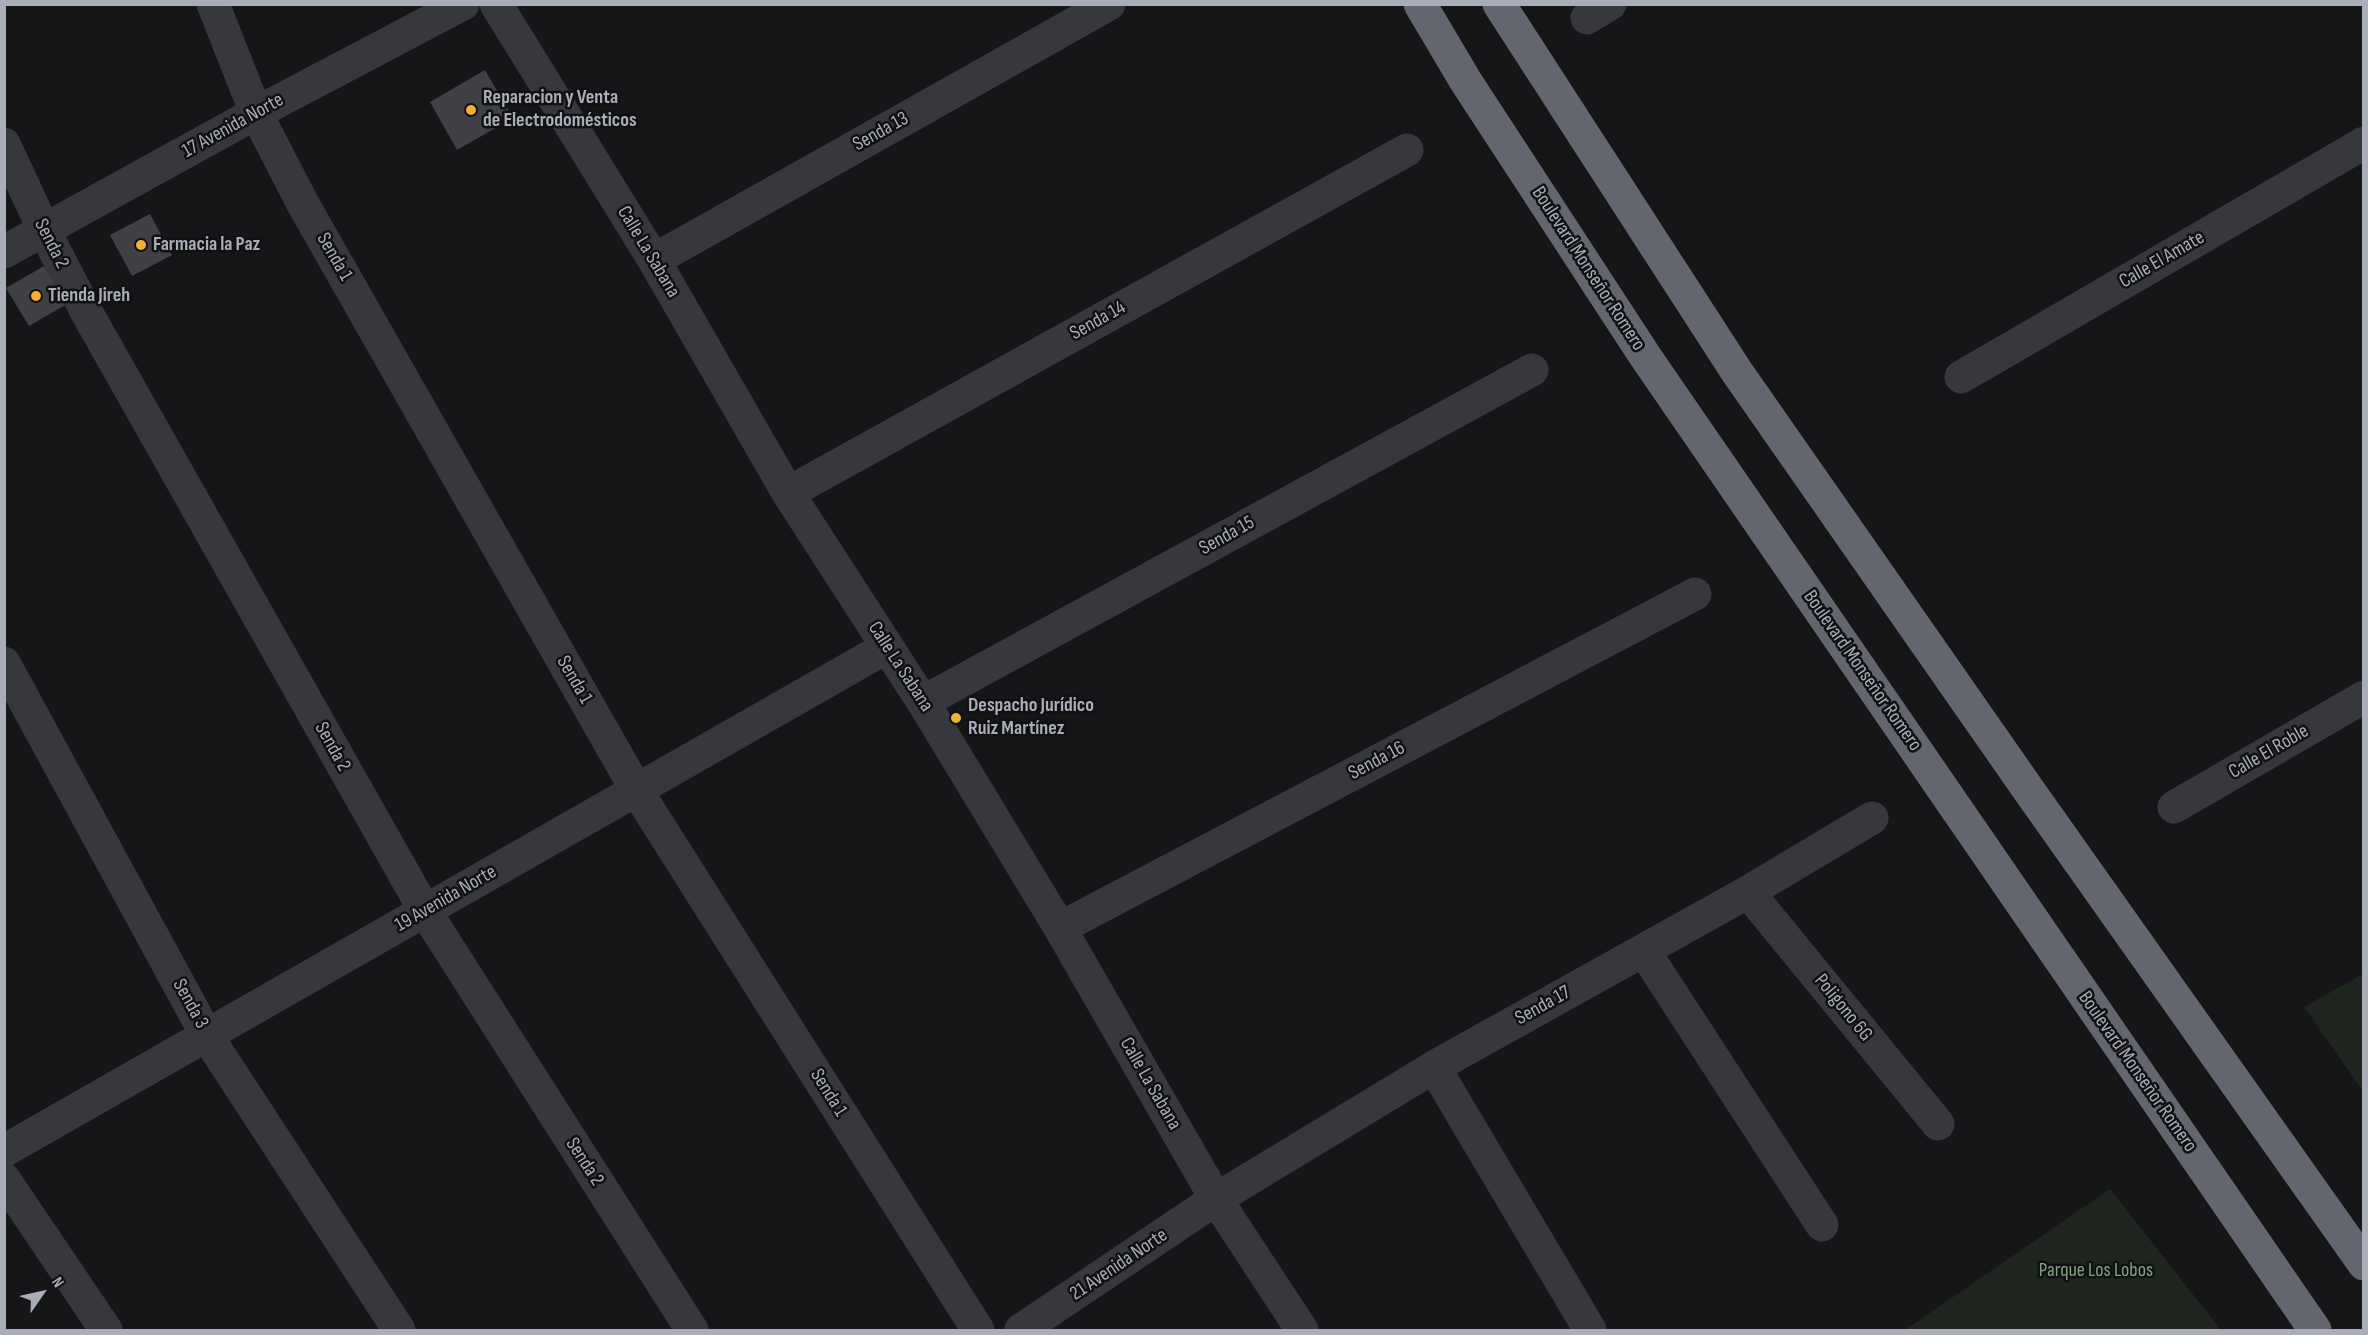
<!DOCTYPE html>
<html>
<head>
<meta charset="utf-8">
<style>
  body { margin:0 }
  #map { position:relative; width:2368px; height:1335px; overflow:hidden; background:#161618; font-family:"Sofia Sans Condensed",sans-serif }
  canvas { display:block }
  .frame { position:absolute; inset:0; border:6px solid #a8adb8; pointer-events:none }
  .north { position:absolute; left:12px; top:1263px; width:60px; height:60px; -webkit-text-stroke:4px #111113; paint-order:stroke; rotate:56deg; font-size:16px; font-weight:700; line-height:24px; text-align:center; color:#a8adb8 }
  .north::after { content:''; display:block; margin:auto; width:21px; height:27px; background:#a8adb8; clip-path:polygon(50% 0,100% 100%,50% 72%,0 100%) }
</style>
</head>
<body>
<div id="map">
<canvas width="2368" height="1335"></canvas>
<div class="frame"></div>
<div class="north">N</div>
</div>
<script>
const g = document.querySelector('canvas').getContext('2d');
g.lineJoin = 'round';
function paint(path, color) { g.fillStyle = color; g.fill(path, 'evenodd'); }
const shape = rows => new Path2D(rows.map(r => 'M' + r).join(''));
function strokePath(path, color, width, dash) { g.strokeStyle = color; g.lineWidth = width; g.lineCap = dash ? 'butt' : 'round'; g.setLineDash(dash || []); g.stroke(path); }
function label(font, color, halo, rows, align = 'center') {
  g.font = font + ' "Sofia Sans Condensed",sans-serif'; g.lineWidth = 5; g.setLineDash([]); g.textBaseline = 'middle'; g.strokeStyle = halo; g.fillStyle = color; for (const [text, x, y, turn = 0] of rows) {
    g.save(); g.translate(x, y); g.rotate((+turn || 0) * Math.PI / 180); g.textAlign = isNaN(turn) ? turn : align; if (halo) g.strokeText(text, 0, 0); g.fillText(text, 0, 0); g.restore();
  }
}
paint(shape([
  [2363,974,2363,1091,2304,1007],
  [2110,1189,2221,1330,1905,1330]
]), '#1e261f');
paint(shape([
  [485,70,513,118,457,150,430,102],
  [150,214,172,255,132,276,110,235],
  [44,266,67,304,29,326,6,288]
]), '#404145');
strokePath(shape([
  [213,4,256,113,303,204,637,791,978,1330],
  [496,4,654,260,788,493,923,702,1060,928,1216,1199,1302,1330],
  [1587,18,1610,4],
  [4,144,44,230,87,313,425,911,692,1330],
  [4,252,256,113,463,4],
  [654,260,1109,4],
  [1961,377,2364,143],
  [788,493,1407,150],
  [4,663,207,1036,399,1330],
  [923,702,1532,370],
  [2174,807,2364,697],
  [1748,892,1938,1124],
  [1060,928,1695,594],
  [1644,951,1822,1225],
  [1434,1067,1590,1330],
  [4,1151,887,647],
  [4,1179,106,1330],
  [1021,1330,1216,1199,1434,1067,1748,892,1872,818]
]), '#37383d', 33);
strokePath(shape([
  [1420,4,1465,80,1645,356,2315,1330],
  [1499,4,1737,372,2030,792,2364,1264]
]), '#63666e', 33);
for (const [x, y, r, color] of [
  [471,110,6,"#f2b134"],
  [141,245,6,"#f2b134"],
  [36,296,6,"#f2b134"],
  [956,718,6,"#f2b134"]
]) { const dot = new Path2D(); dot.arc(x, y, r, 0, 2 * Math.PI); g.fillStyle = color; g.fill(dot); strokePath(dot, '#111113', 2); }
label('bold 20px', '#a8adb8', '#111113', [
  ["Reparacion y Venta",483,98],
  ["de Electrodomésticos",483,121],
  ["Farmacia la Paz",153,245],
  ["Tienda Jireh",48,296],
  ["Despacho Jurídico",968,706],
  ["Ruiz Martínez",968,729]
], 'left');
label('20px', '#a8adb8', '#111113', [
  ["17 Avenida Norte",233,126,-29],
  ["Senda 13",881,132,-29],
  ["Senda 2",51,244,63],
  ["Calle La Sabana",648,252,59],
  ["Senda 1",334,257,60],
  ["Calle El Amate",2162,260,-30],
  ["Boulevard Monseñor Romero",1588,269,57],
  ["Senda 14",1098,321,-29],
  ["Senda 15",1227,536,-29],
  ["Calle La Sabana",900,667,57],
  ["Boulevard Monseñor Romero",1862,671,55],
  ["Senda 1",574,680,60],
  ["Senda 2",332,747,61],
  ["Calle El Roble",2269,752,-30],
  ["Senda 16",1377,761,-28],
  ["19 Avenida Norte",446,899,-30],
  ["Senda 3",190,1004,61],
  ["Senda 17",1543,1006,-29],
  ["Poligono 6G",1843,1008,51],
  ["Boulevard Monseñor Romero",2137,1072,55],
  ["Calle La Sabana",1150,1084,60],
  ["Senda 1",828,1093,58],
  ["Senda 2",584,1162,57],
  ["21 Avenida Norte",1119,1265,-34]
]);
label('20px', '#7fa381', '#111113', [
  ["Parque Los Lobos",2096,1271]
]);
</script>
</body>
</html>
